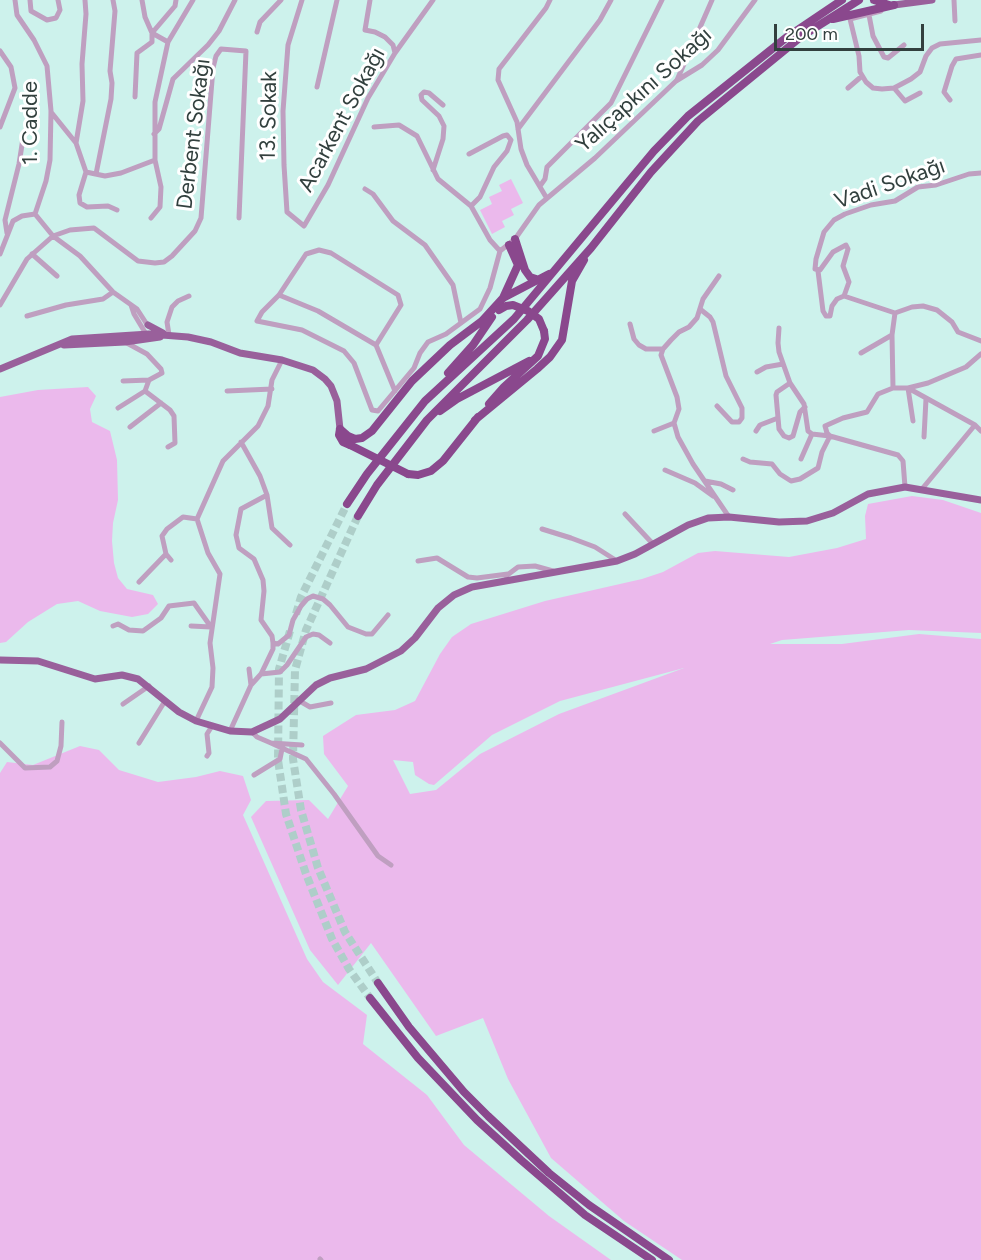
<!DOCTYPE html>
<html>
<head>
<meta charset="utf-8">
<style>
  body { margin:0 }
  #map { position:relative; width:981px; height:1260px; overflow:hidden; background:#cdf2ec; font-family:Figtree,sans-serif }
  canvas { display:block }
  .scale { position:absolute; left:774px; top:24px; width:150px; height:27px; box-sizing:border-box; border:3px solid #32403e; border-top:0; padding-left:8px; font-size:18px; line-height:21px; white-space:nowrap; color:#32403e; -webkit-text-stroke:4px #fff; paint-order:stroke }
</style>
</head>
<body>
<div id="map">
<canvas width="981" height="1260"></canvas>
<div class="scale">200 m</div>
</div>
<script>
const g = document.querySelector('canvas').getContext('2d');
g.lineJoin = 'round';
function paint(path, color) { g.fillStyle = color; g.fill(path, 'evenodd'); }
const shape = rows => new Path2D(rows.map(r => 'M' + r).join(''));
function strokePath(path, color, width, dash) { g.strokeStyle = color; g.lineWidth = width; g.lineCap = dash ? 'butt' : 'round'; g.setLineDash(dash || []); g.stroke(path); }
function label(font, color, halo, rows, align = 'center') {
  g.font = font + ' Figtree,sans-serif'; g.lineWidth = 6; g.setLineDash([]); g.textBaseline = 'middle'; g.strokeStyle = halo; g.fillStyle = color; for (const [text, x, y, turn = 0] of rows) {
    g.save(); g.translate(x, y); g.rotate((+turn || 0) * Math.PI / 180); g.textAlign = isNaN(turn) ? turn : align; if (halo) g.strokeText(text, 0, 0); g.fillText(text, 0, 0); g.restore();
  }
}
paint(shape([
  [511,179,523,203,511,209,514,215,502,221,505,227,492,234,480,210,492,204,489,197,502,191,499,185],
  [88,387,96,396,90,409,92,422,110,431,117,460,118,500,113,523,112,541,114,563,118,578,127,589,153,595,158,604,148,614,132,617,100,611,78,601,57,604,28,622,6,642,0,643,0,397,38,390],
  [912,496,943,500,981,513,981,633,909,630,782,640,770,644,842,644,919,634,981,639,981,1260,682,1260,624,1221,551,1158,508,1079,483,1018,436,1036,371,943,338,985,310,950,251,817,266,801,309,800,328,819,348,786,324,754,323,736,356,715,395,710,415,701,440,654,452,637,471,624,545,601,642,579,663,572,698,553,715,551,789,557,837,548,866,539,865,516,868,504],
  [684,668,559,714,480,754,436,790,410,794,393,760,413,762,415,775,429,784,434,785,492,735,560,701],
  [80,746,99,750,119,770,158,782,196,777,220,771,243,776,251,800,243,815,307,959,323,982,367,1015,363,1044,427,1095,464,1145,549,1216,611,1260,0,1260,0,773,7,762,33,765]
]), '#ebb9ec');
strokePath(shape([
  [358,516,306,630,295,670,293,759,301,810,318,868,345,932,378,983],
  [296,614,301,597,347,504],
  [290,631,279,669,278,760,286,814,306,874,332,939,349,969,370,998]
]), '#aecec9', 8, [8, 4]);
strokePath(shape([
  [15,0,17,15,34,40,47,66,51,111,50,160,46,181,35,214,53,236,80,256,113,292,137,309,148,326],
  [30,0,31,11,47,20,56,18,60,10,58,0],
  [142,0,145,17,152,33,168,42],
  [302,0,288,45,283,111,284,165,287,212,304,226,328,185,368,98,395,53,433,0],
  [370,0,365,30,375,32,385,37,393,45,395,53],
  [954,0,955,21],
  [881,11,850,19,859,56,860,72,866,82,873,88,882,89,894,88,911,79,920,72,926,56,932,48,940,44,981,40],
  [869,15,873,36,884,57,888,58,904,45],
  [257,32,260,22,281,0],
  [0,51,11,67,15,88,0,127],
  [677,80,712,0],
  [317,87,337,0],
  [848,88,862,76],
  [894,88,905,101,920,93],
  [135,97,137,53,152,42,152,33,175,6,176,0],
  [950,100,944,92,952,66,956,59,981,55],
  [51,112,76,143,86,172,105,176,121,173,155,160,155,102,168,42,193,0],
  [374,127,399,125,417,136,438,179,471,206,490,240,500,251],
  [518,129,600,20,611,0],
  [154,134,159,129,173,79,208,45,219,31,235,0],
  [76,143,83,101,82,64,86,14,85,0],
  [469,154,503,136,507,135,511,140,507,151,494,167,480,197,471,206],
  [433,170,443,139,444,126,439,116,422,100,421,95,424,92,429,93,443,105],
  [86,172,79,195,80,203,87,207,108,206,117,210],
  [96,174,111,99,112,83,110,71,115,11,113,0],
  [540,186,545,179,547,167,611,103,662,0],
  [365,189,373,194,393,221,425,245,453,285,461,323],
  [546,197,527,165,521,149,517,122,498,80,499,69,546,8,550,0],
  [151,218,160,207,161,187,155,160],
  [7,233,5,220,19,164,24,132],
  [0,254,13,221,22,216,35,214],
  [32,254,57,276],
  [818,271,823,311,826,316,830,316,832,306,837,299,844,296],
  [719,276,703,299,697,318,689,327,679,332,671,340,663,349,661,355,677,397,679,409,674,423,678,437,693,464,729,517],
  [279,295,318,311,376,345,395,391],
  [0,305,27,259,53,236,70,230,94,228,138,261,155,263,164,262,172,256,195,231,201,218,213,68,216,56,221,49,246,51,239,218],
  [131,305,134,314,146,334],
  [700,309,710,317,713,322,726,376,742,408,742,418,739,422,732,422,717,406],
  [895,313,844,296,849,282,843,266,848,249,846,245,833,252,820,270,815,269,816,259,824,232,834,220,845,214,871,205,895,201,918,187,936,185,969,174,981,173],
  [895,313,912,307,923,306,937,310,952,322,958,332,981,341],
  [27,316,66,305,103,299,113,292],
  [630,324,634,339,639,345,646,349,663,349],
  [779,328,778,343,779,352,790,383,804,404,808,431,812,434,830,436,898,455,903,461,905,487],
  [169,335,167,322,172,307,178,301,189,296],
  [125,342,147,354,161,369,162,373,149,380,145,391,170,410,174,416,175,443,168,447],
  [376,345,401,305,398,295,331,253,319,250,306,254,279,295,262,312,257,321,302,330,344,351,354,363,372,410,378,411,414,368,420,353,428,342,446,334,480,309,490,288,500,251,515,239,539,205,595,158,676,81,702,65,718,50,755,0],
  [861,353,892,335],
  [981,354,966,367,928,383,908,388,975,425,981,431],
  [757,372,766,367,783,364],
  [123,381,149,380],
  [790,383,777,392,776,395,779,429,784,436,789,438,793,436,800,412,805,407],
  [893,388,892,335,895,313],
  [227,391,272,389],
  [118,408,145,391],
  [130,427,161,403],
  [654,431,674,423],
  [756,431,760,425,778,418],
  [924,437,926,399],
  [743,459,750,462,772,464,780,474,791,481,800,479,818,468,822,452,830,436,827,433,825,426,843,418,867,412,878,394,893,388,908,388,913,421],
  [801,459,812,434],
  [665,470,695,483,713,496],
  [705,481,721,484,733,490],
  [922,489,975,425],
  [267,495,272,528,290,545],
  [625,514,653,544],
  [542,529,571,538,595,547,617,561],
  [171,560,166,554,162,536,167,529,183,517,197,519],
  [418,561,437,558,468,577,477,578,508,574],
  [506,576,518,567,535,566,553,571],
  [139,582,166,554],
  [113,626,118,624,129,630,143,631,161,618,169,606,194,603,211,627],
  [191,626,211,627],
  [273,643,278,644,289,635,293,620,301,606,307,599,313,596,323,599,330,605,348,627,366,634,372,634,388,615],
  [249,669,251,685],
  [261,674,280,672,287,665,306,637,313,634,319,635,330,643],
  [298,700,310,707,331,703],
  [123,704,149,686],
  [196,721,212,687,213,668,210,643,220,574,208,553,197,519,223,461,258,426,268,406,272,380,282,360],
  [230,731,251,685,261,674,273,649,273,643,272,636,261,620,264,591,263,580,254,559,239,548,236,535,241,509,267,495,260,476,241,442],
  [252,732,257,737,271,743,302,745],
  [0,743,25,768,50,767,57,761,61,746,62,722],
  [139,743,165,701],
  [271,743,306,759,334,794,378,856,391,865],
  [207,756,209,753,207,734,212,726],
  [254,775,280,759,282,749],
  [320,1259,321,1260]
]), '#bf9fc0', 5);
strokePath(shape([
  [894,5,932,0],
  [148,325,163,333],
  [64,345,125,342,160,337],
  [0,369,72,339,149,334,188,337,211,342,240,353,282,360,313,370,325,379,331,386,337,401,340,429],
  [0,660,38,661,95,679,122,675,138,679,179,712,196,721,230,731,252,732,280,719,316,685,330,678,366,669,401,651,415,638,438,608,454,595,472,587,617,561,635,554,688,525,708,518,729,517,779,522,807,521,833,513,868,494,905,487,981,500]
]), '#99609b', 7);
strokePath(shape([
  [874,0,889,5],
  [833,19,894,5],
  [515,239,525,270,530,277,539,280],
  [503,298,518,265,509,245],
  [448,373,473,345,492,317],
  [489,404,504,387,538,356,545,339,544,331],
  [440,411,457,399,529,361],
  [475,420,537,369,550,357,562,340,572,281,584,260],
  [340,429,348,436,355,439,362,438,372,431,412,381,450,345,482,321,503,298,549,274],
  [340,429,339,435,343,442,350,445],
  [408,474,418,475,431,471,443,461,478,417],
  [347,504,367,474,425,401,514,319,654,151,688,116,787,37,842,0],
  [358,516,377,485,427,420,527,320,591,248,651,172,698,121,802,36,859,0],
  [378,983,409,1027,464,1092,488,1116,549,1173,589,1205,669,1260],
  [370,998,418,1058,477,1120,521,1160,585,1215,652,1260]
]), '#8a488d', 8);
strokePath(shape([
  [499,310,506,306,513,305,528,311,539,319,544,331],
  [350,445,408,474]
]), '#8a488d', 8);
label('22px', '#32403e', '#fff', [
  ["Yalıçapkını Sokağı",644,90,-42],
  ["13. Sokak",269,116,-89],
  ["Acarkent Sokağı",342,120,-62],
  ["1. Cadde",31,123,-90],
  ["Derbent Sokağı",194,134,-83],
  ["Vadi Sokağı",890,184,-19]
]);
</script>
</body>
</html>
